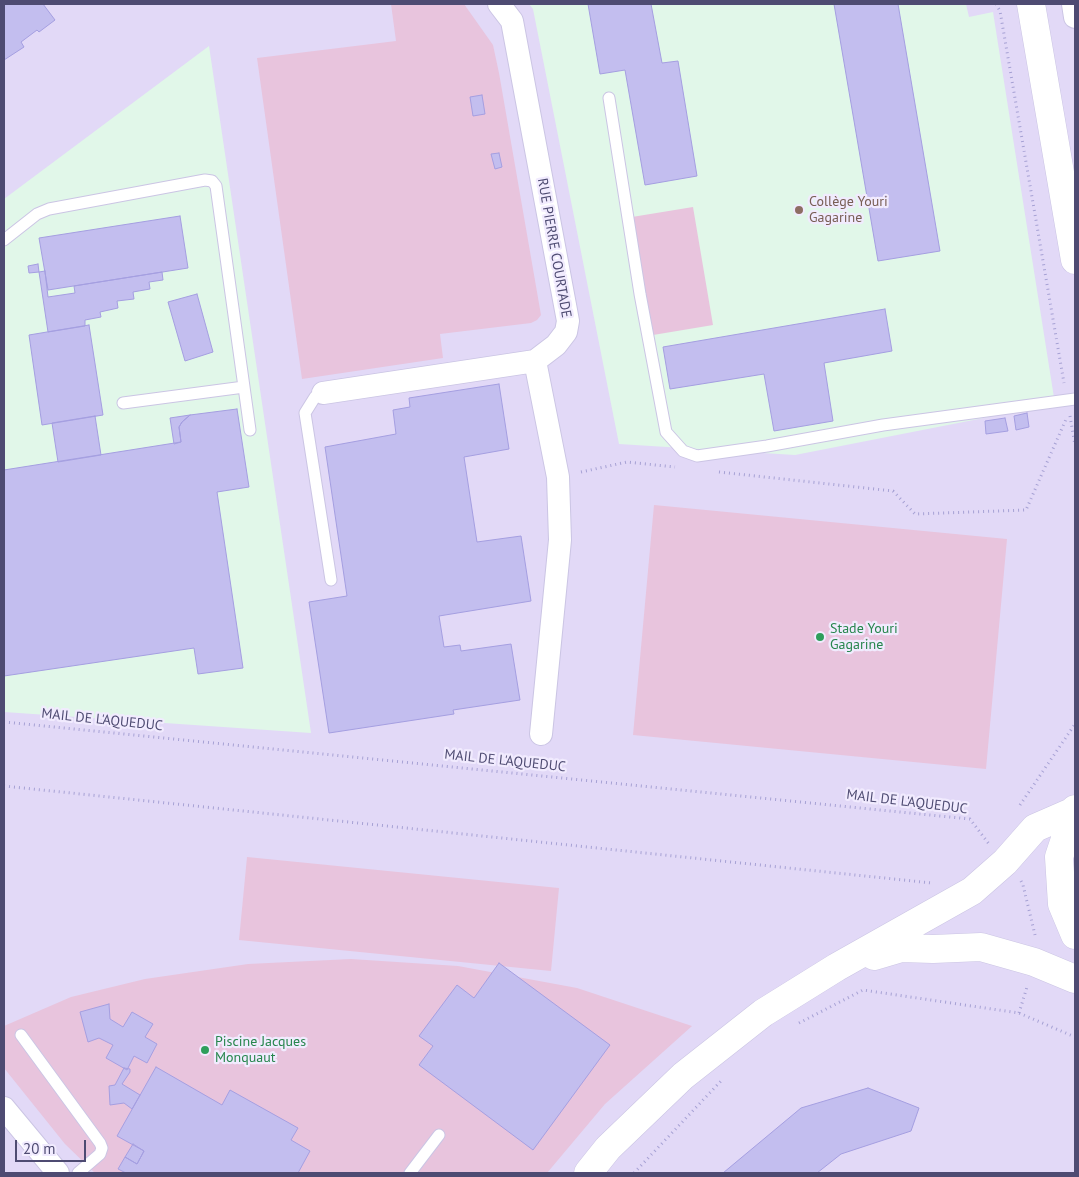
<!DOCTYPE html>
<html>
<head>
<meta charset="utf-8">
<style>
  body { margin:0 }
  #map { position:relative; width:1079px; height:1177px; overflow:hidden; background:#ece5fb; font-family:"PT Sans",sans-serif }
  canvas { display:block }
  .frame { position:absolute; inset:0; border:5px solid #4e4b72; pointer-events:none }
  .scale { position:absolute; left:15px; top:1140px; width:71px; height:22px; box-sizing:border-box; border:2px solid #4e4b72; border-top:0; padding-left:6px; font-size:15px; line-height:18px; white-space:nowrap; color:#4e4b72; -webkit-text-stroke:4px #f1ebfe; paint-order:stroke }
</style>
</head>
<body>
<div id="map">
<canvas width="1079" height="1177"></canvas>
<div class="frame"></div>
<div class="scale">20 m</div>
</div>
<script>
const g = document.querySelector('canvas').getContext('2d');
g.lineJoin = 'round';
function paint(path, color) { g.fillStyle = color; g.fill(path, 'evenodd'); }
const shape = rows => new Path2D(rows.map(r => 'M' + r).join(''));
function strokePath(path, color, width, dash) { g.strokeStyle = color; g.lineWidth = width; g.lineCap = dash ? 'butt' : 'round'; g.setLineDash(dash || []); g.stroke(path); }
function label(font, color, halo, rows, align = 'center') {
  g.font = font + ' "PT Sans",sans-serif'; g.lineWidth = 4.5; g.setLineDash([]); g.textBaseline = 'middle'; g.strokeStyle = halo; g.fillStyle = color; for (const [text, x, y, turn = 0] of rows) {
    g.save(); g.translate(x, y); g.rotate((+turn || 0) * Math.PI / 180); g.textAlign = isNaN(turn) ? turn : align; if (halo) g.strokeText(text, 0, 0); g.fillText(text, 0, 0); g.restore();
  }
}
paint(shape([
  [4,4,1075,4,1075,1173,4,1173]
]), '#e2d9f7');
paint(shape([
  [529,4,966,4,969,17,993,12,1055,404,795,455,619,444,533,9],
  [209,46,311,733,4,712,4,199]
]), '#e1f7e9');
paint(shape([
  [391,4,464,4,493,45,499,73,541,315,537,320,531,323,440,334,443,358,302,379,257,58,396,41],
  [693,207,713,325,653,335,632,217],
  [654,505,1007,539,986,769,633,735],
  [247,857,559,888,551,971,239,940],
  [351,959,458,966,577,988,692,1026,605,1104,547,1173,95,1173,65,1144,4,1068,4,1026,71,997,145,979,248,964]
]), '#e8c4dd');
const building = shape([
  [4,4,43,4,55,20,39,32,37,30,21,42,24,47,4,60,4,4],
  [588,4,651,4,662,63,678,61,697,176,645,185,625,70,600,74,588,4],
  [834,4,898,4,940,251,878,261,834,4],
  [482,95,485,114,473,116,470,97,482,95],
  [499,153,502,167,495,169,491,154,499,153],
  [180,216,188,268,48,290,39,238,180,216],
  [38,264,39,272,29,273,28,266,38,264],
  [45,271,48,297,75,293,74,286,162,272,163,280,149,282,150,289,133,292,134,299,117,301,118,308,100,312,101,317,85,320,85,326,48,332,39,272,45,271],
  [197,294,213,352,185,361,168,302,197,294],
  [885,309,892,351,824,363,833,421,774,431,764,374,670,389,663,347,885,309],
  [89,325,103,415,42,425,29,335,89,325],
  [499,384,509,449,464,457,477,542,521,536,531,601,439,616,444,647,460,645,461,651,511,644,520,700,453,710,454,714,329,733,309,602,347,596,325,447,396,434,393,410,410,407,409,398,499,384],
  [237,409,249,487,217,492,243,668,198,674,194,648,4,676,4,470,181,442,179,427,182,422,190,415,237,409],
  [1027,413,1029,427,1016,430,1014,416,1027,413],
  [190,415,182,422,179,427,181,442,174,444,170,418,190,415],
  [95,416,101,455,58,462,52,423,95,416],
  [1005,418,1008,431,986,434,985,421,1005,418],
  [499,963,610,1045,533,1150,419,1065,433,1046,419,1036,457,985,474,998,499,963],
  [109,1004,110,1019,123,1027,132,1012,153,1024,145,1037,157,1044,147,1063,134,1056,127,1070,106,1058,113,1045,99,1038,88,1042,80,1012,109,1004],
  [156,1067,222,1105,230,1090,298,1128,291,1140,310,1151,298,1173,126,1173,118,1169,125,1157,137,1164,144,1151,117,1136,156,1067],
  [124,1068,130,1069,130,1072,122,1084,140,1095,132,1109,124,1103,110,1105,109,1086,115,1085,124,1068],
  [868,1088,919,1108,911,1131,841,1154,817,1173,723,1173,801,1108,868,1088],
  [133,1144,144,1151,137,1164,125,1157,133,1144]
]);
paint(building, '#c3beef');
strokePath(building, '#a59fe1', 1);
const service = shape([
  [609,98,640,294,666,432,683,451,697,456,767,446,883,425,1075,399],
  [4,240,37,214,49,209,205,180,212,181,216,186,250,430],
  [323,393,315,397,305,413,331,580],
  [123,403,244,387],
  [21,1035,100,1143,102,1148,100,1154,78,1173],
  [410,1173,439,1135]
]);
const minor = shape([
  [1073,4,1075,17],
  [535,361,558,477,560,540,541,734],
  [323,393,535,361,556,345,566,332,568,321,512,21,499,4],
  [4,1108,58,1173]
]);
const tertiary = shape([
  [1031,4,1075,260],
  [1075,809,1059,857,1062,904,1075,935],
  [874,956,901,948,933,949,981,947,1034,962,1075,979],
  [588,1173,608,1148,683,1076,763,1013,837,967,972,891,1005,862,1035,828,1074,811]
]);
strokePath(service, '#cbc5e4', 13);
strokePath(minor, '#cbc5e4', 24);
strokePath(tertiary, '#cbc5e4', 29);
strokePath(shape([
  [996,4,1000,11,1064,383],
  [1070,416,1075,445],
  [581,472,627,462,675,467],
  [719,472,893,491,915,514,1026,510,1067,417],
  [4,722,970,819,989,844],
  [4,786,932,883],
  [1020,805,1075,724],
  [1021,881,1023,885,1035,935],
  [1019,1013,1027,987],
  [799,1023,863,990,1019,1013,1075,1037],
  [634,1173,721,1081]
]), '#a6a1d4', 3, [1, 4]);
strokePath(service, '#fff', 11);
strokePath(minor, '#fff', 22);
strokePath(tertiary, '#fff', 28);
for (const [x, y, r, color] of [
  [799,210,5,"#8d6e63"],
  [820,637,5,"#2e9e5b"],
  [205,1050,5,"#2e9e5b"]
]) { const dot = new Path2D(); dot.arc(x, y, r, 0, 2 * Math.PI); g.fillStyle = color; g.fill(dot); strokePath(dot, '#f1ebfe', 2); }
label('14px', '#785e54', '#f1ebfe', [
  ["Collège Youri",809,202],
  ["Gagarine",809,218]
], 'left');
label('14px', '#4e4b72', '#f1ebfe', [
  ["RUE PIERRE COURTADE",554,248,80],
  ["MAIL DE L'AQUEDUC",102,720,6],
  ["MAIL DE L'AQUEDUC",505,761,6],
  ["MAIL DE L'AQUEDUC",907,802,7]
]);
label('14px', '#27864d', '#f1ebfe', [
  ["Stade Youri",830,629],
  ["Gagarine",830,645],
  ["Piscine Jacques",215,1042],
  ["Monquaut",215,1058]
], 'left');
</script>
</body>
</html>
